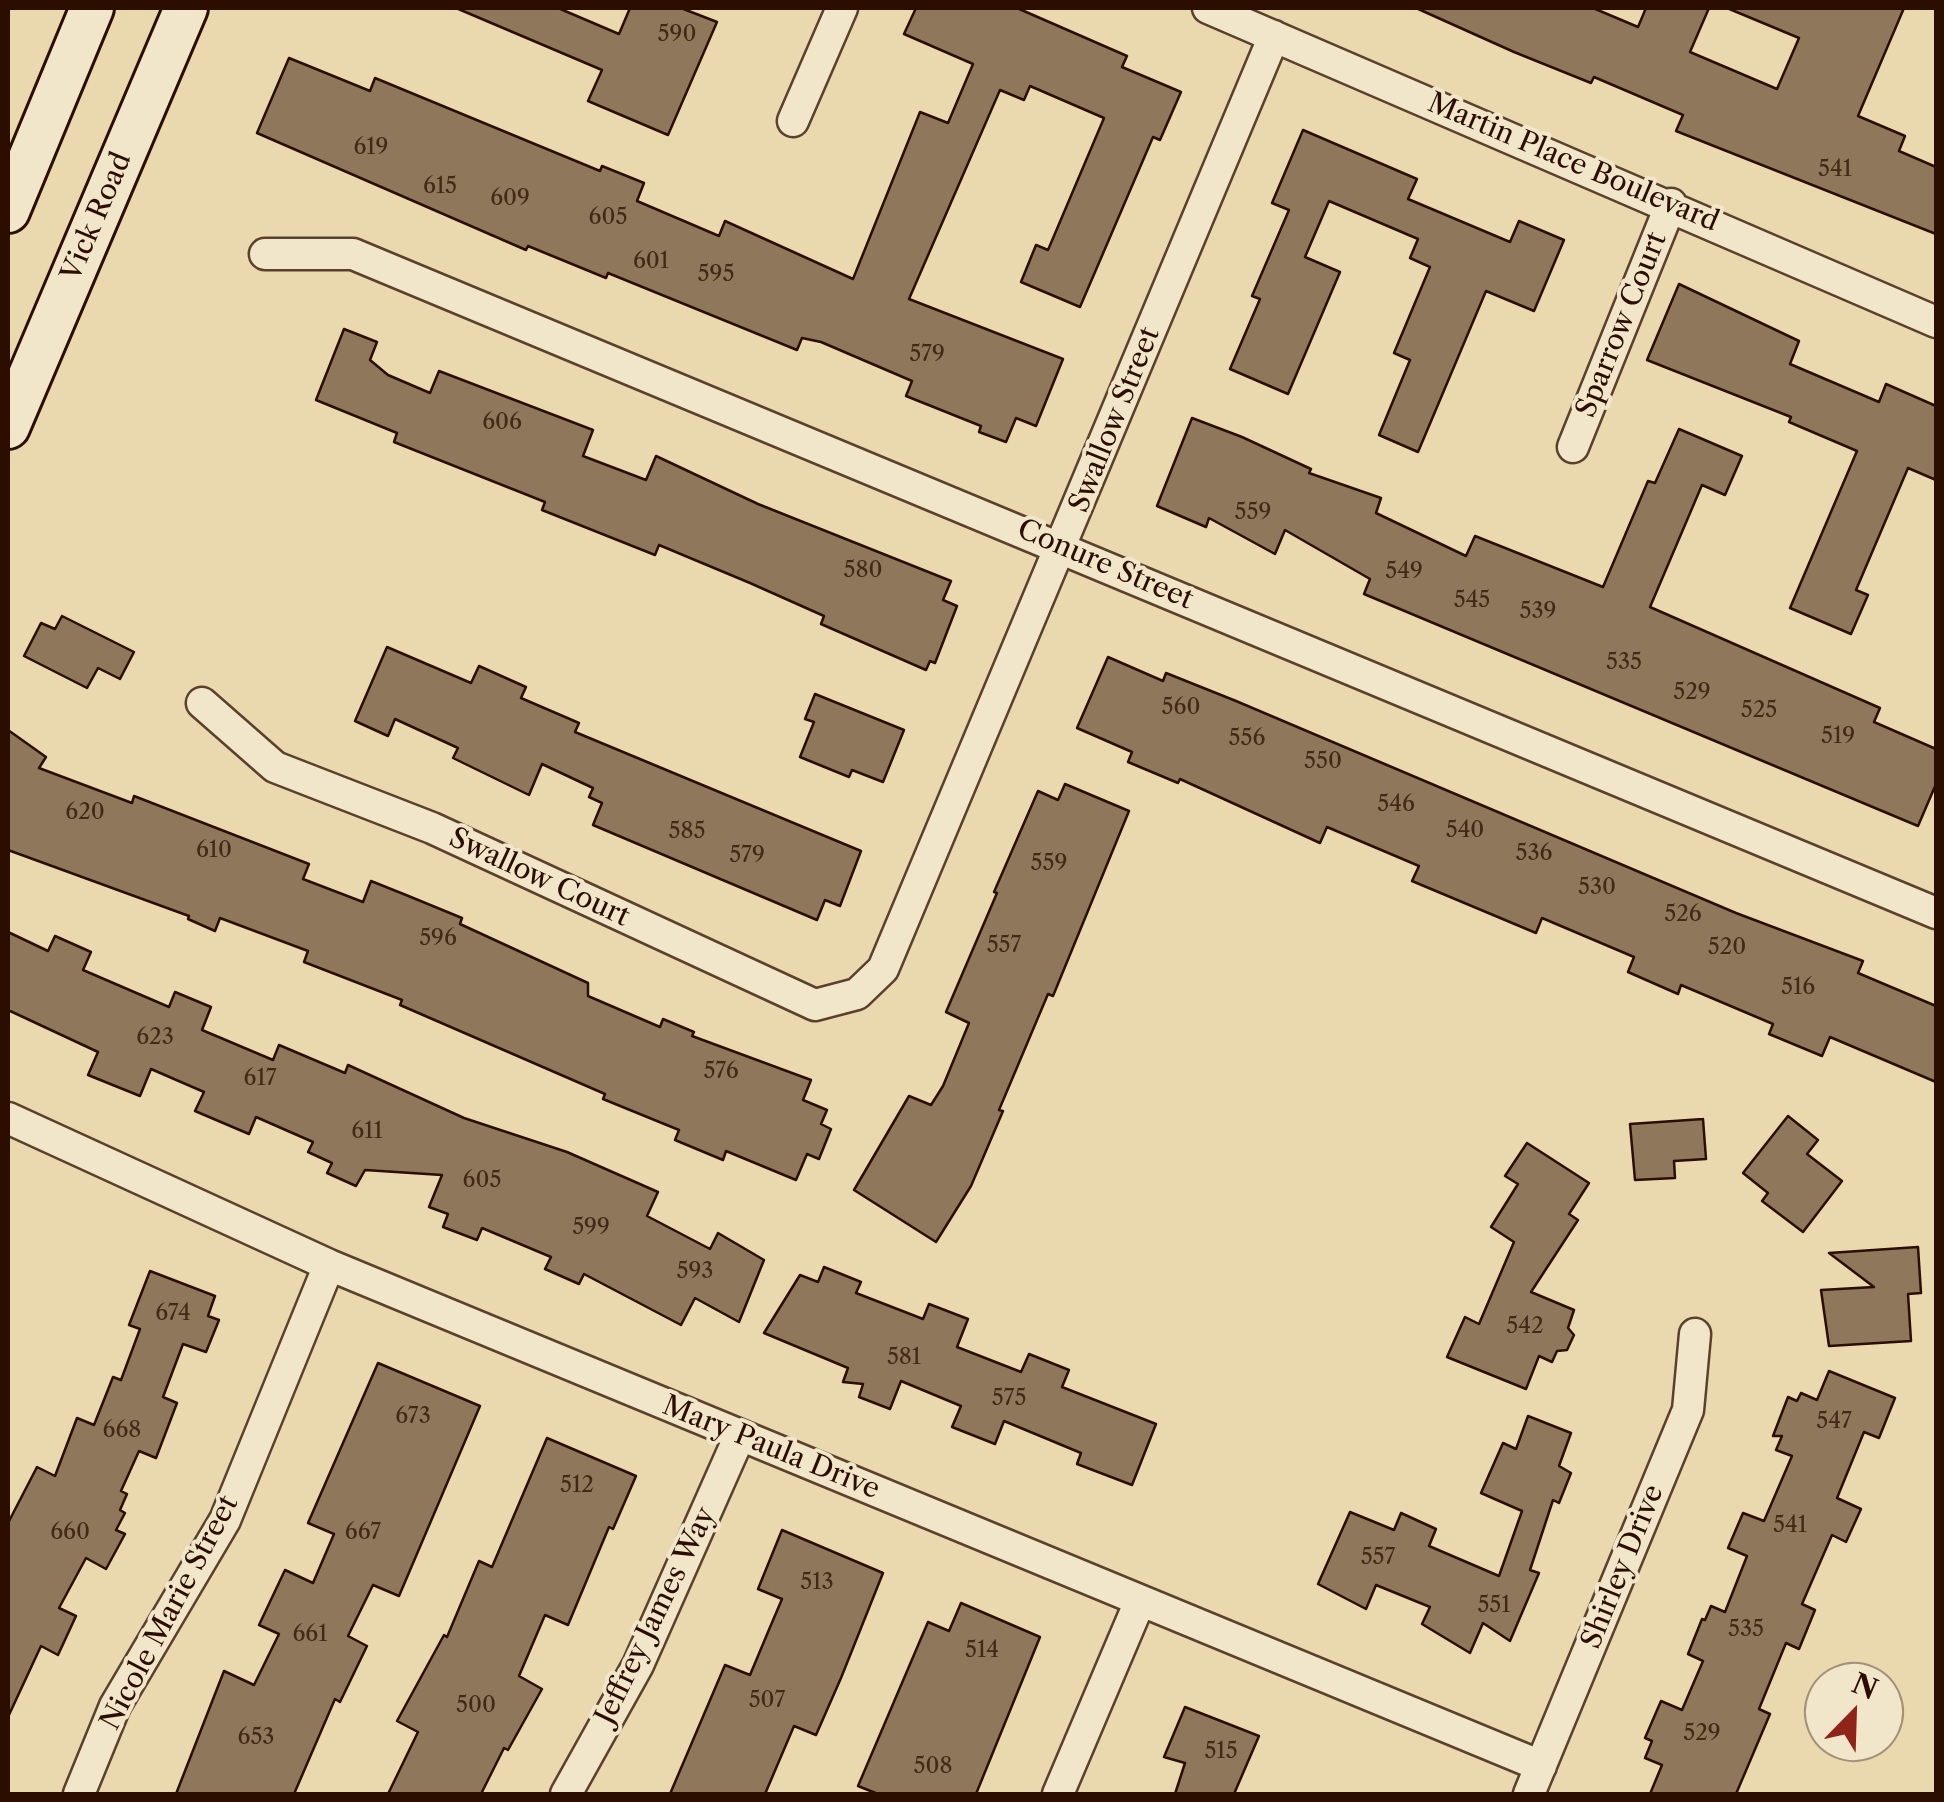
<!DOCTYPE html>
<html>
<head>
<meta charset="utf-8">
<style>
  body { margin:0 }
  #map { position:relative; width:1944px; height:1802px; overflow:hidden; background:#ead8ae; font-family:"Libre Caslon Text",serif }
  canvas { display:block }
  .frame { position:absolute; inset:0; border:10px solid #2b0e00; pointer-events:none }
  .north { position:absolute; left:1804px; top:1662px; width:100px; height:100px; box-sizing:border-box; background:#f1e6ca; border:2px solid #a29079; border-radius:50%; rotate:23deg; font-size:28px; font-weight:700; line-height:40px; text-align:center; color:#2b0e00 }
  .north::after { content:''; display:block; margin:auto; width:35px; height:45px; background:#8f2418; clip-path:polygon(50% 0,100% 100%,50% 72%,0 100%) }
</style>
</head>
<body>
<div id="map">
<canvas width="1944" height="1802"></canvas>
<div class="frame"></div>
<div class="north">N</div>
</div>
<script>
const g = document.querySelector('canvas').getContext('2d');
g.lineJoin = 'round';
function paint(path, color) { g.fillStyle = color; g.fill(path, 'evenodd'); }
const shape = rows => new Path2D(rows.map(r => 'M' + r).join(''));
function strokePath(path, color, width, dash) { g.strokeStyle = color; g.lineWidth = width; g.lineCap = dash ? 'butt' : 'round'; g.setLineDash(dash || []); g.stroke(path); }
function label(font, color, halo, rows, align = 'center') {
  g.font = font + ' "Libre Caslon Text",serif'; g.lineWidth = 8; g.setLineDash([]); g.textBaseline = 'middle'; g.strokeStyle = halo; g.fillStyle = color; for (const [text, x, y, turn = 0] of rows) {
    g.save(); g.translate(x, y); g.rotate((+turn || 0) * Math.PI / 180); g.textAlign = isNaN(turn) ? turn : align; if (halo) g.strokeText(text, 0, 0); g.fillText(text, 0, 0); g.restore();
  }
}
const building = shape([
  [456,8,558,8,619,34,630,8,681,8,717,22,668,135,588,101,602,70,456,8],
  [916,8,1017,8,1127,56,1122,67,1181,92,1160,140,1153,137,1080,307,1021,282,1036,245,1048,250,1104,118,1030,86,1024,100,1000,90,909,299,1063,359,1036,426,1016,418,1006,442,979,432,981,426,906,396,912,381,821,342,802,338,797,350,608,273,606,278,528,246,526,250,257,133,289,58,370,91,375,78,600,171,602,166,644,183,637,201,719,236,725,221,853,279,920,112,948,123,973,64,904,34,916,8],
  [1416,8,1593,8,1638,27,1646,8,1709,8,1690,52,1777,89,1799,38,1727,8,1904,8,1858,116,1905,136,1899,151,1936,167,1936,234,1676,131,1683,115,1594,77,1591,83,1514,52,1416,8],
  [1303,130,1417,179,1408,199,1510,242,1519,221,1564,240,1534,311,1486,291,1418,452,1379,435,1410,360,1394,353,1430,267,1410,258,1418,239,1329,201,1305,257,1340,272,1288,394,1230,369,1260,299,1252,296,1289,210,1272,203,1303,130],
  [1679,284,1799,341,1790,364,1879,402,1886,384,1936,406,1936,480,1908,468,1856,590,1868,595,1851,634,1790,608,1857,451,1789,422,1791,417,1647,360,1679,284],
  [344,329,377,342,370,360,388,375,430,393,439,371,593,430,583,456,646,480,656,456,758,504,951,581,943,600,957,606,935,663,930,661,926,670,821,624,824,616,750,583,659,545,655,555,542,510,545,502,394,442,397,433,316,400,344,329],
  [1192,418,1242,437,1311,469,1309,473,1381,498,1376,513,1466,556,1475,536,1603,587,1648,481,1655,483,1679,429,1742,456,1725,495,1702,485,1650,607,1880,708,1874,722,1936,749,1936,784,1918,826,1364,594,1370,579,1285,530,1275,554,1209,518,1206,527,1157,506,1192,418],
  [62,616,134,652,120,679,98,668,87,688,24,656,41,623,55,629,62,616],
  [387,647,471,683,479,666,526,687,521,698,579,723,575,732,861,851,840,906,825,900,817,920,593,825,602,803,589,797,593,788,542,764,529,795,453,758,458,748,395,719,388,736,355,721,387,647],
  [1108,657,1163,681,1166,673,1236,701,1736,913,1863,961,1858,973,1936,1006,1936,1082,1830,1037,1822,1056,1769,1034,1773,1024,1681,985,1678,994,1628,972,1634,957,1542,918,1536,933,1412,881,1419,866,1327,827,1320,843,1180,779,1178,783,1128,762,1132,752,1077,728,1108,657],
  [815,694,904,730,883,782,852,770,849,777,800,757,814,722,805,719,815,694],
  [8,730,46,757,39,768,132,803,134,796,309,864,303,879,363,902,371,881,406,895,462,918,460,924,588,983,588,996,660,1027,663,1019,694,1032,692,1036,811,1080,803,1100,827,1110,821,1124,831,1129,819,1159,807,1154,796,1180,726,1151,723,1160,675,1140,679,1130,603,1099,605,1094,400,1005,402,1000,304,962,308,951,220,918,215,931,188,919,189,916,8,850,8,730],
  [1065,784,1129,811,1053,996,1048,994,999,1110,1003,1111,971,1186,936,1242,854,1190,909,1096,931,1105,943,1086,969,1023,946,1012,997,893,994,892,1038,791,1058,800,1065,784],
  [8,932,48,951,55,936,91,952,83,970,169,1007,175,992,211,1007,202,1030,273,1060,279,1045,345,1073,348,1065,464,1118,567,1152,658,1192,647,1216,710,1249,718,1233,764,1260,739,1322,695,1298,681,1325,584,1274,579,1284,545,1269,551,1257,482,1228,477,1240,443,1227,448,1214,429,1207,442,1175,365,1170,356,1186,327,1173,332,1163,308,1152,313,1142,256,1117,249,1134,195,1111,204,1092,151,1069,140,1096,88,1075,98,1052,8,1010,8,932],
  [1788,1116,1818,1140,1807,1154,1842,1181,1803,1232,1762,1201,1768,1193,1743,1173,1788,1116],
  [1703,1119,1706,1159,1674,1161,1675,1178,1635,1180,1630,1124,1703,1119],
  [1527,1143,1589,1183,1569,1214,1578,1220,1531,1292,1574,1310,1568,1328,1574,1335,1567,1350,1557,1351,1552,1362,1539,1356,1526,1389,1447,1357,1465,1317,1479,1324,1514,1242,1491,1227,1518,1184,1505,1176,1527,1143],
  [1918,1247,1921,1293,1908,1294,1911,1341,1829,1346,1821,1290,1874,1287,1829,1253,1918,1247],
  [824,1267,861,1282,856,1293,923,1319,929,1304,968,1319,957,1347,1021,1372,1029,1354,1069,1370,1062,1387,1156,1424,1132,1485,1077,1464,1081,1453,1004,1421,995,1444,952,1427,961,1406,901,1381,890,1409,859,1397,863,1384,843,1382,848,1368,764,1333,800,1275,818,1282,824,1267],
  [150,1271,215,1296,208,1316,219,1320,206,1352,183,1344,163,1397,177,1403,156,1458,139,1451,121,1491,127,1494,120,1510,125,1513,116,1530,125,1534,106,1569,86,1558,59,1608,76,1616,58,1655,41,1646,8,1717,8,1523,37,1467,55,1476,77,1418,94,1425,113,1377,121,1380,140,1329,129,1325,150,1271],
  [378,1363,480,1406,399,1596,373,1585,348,1636,367,1646,340,1702,335,1699,294,1794,176,1794,224,1671,254,1685,279,1634,259,1625,285,1570,313,1583,334,1534,308,1523,378,1363],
  [1829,1371,1895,1398,1879,1438,1864,1432,1837,1498,1861,1509,1846,1542,1832,1535,1802,1604,1815,1610,1799,1649,1786,1643,1759,1709,1770,1714,1736,1794,1650,1794,1662,1765,1645,1758,1652,1741,1645,1738,1661,1701,1682,1710,1703,1661,1688,1654,1702,1619,1705,1620,1711,1606,1725,1612,1747,1556,1728,1548,1743,1513,1764,1521,1792,1456,1776,1450,1782,1436,1773,1436,1788,1397,1797,1401,1801,1393,1817,1400,1829,1371],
  [1528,1416,1571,1433,1559,1466,1571,1473,1559,1503,1553,1500,1530,1570,1539,1573,1510,1641,1483,1623,1470,1653,1422,1624,1430,1607,1376,1585,1366,1609,1318,1584,1350,1512,1394,1530,1401,1513,1436,1529,1429,1546,1499,1576,1522,1511,1481,1493,1503,1443,1516,1449,1528,1416],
  [547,1438,636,1476,613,1529,609,1527,568,1625,545,1615,519,1676,542,1689,508,1750,504,1748,481,1794,388,1794,418,1732,397,1721,444,1635,447,1637,479,1561,492,1567,547,1438],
  [782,1530,883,1573,841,1678,816,1735,794,1726,765,1794,670,1794,725,1665,750,1675,768,1632,782,1599,758,1589,782,1530],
  [961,1603,1040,1637,976,1794,878,1794,858,1786,928,1622,949,1631,961,1603],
  [1185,1707,1259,1736,1234,1794,1175,1794,1185,1763,1164,1757,1185,1707]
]);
paint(building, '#8e775a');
strokePath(building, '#2b0e00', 2.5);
const street = shape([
  [1208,8,1936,322],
  [793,121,842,8],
  [265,254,353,254,1936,913],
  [1573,447,1671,204],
  [202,703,275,767,432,828,815,1005,857,994,883,969,1274,36],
  [8,1118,329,1265,1541,1766],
  [79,1794,115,1706,225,1520,329,1265],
  [566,1794,638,1665,740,1435],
  [1058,1794,1140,1601],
  [1529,1794,1688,1410,1695,1334]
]);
const secondary = shape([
  [8,211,92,8],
  [8,427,186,8]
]);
strokePath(street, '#5b402c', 35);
strokePath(secondary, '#2b0e00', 48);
strokePath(street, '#f1e6ca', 30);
strokePath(secondary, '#f1e6ca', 42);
label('22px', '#442816', null, [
  ["590",677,35],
  ["619",371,148],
  ["541",1835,170],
  ["615",440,187],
  ["609",510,199],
  ["605",608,218],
  ["601",651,262],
  ["595",716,275],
  ["579",927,355],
  ["606",502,423],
  ["559",1253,513],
  ["580",863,571],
  ["549",1404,572],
  ["545",1472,601],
  ["539",1538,612],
  ["535",1624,663],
  ["529",1692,693],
  ["560",1181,708],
  ["525",1759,711],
  ["519",1838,737],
  ["556",1247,739],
  ["550",1323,762],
  ["546",1396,805],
  ["620",85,813],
  ["540",1465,831],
  ["585",687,832],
  ["610",214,851],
  ["536",1534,854],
  ["579",747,856],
  ["559",1049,864],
  ["530",1597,888],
  ["526",1683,915],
  ["596",438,939],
  ["557",1004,946],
  ["520",1727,948],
  ["516",1798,988],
  ["623",155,1038],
  ["576",721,1072],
  ["617",260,1079],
  ["611",367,1132],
  ["605",482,1181],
  ["599",591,1228],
  ["593",695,1272],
  ["674",173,1314],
  ["542",1525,1327],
  ["581",904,1358],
  ["575",1009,1399],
  ["673",413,1417],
  ["547",1834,1422],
  ["668",122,1431],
  ["512",577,1486],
  ["541",1790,1526],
  ["660",70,1533],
  ["667",363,1533],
  ["557",1378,1558],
  ["513",817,1583],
  ["551",1494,1606],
  ["535",1746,1630],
  ["661",310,1635],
  ["514",982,1651],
  ["507",767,1701],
  ["500",476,1706],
  ["529",1702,1734],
  ["653",256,1738],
  ["515",1221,1752],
  ["508",933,1767]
]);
label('28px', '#2b0e00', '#f1e6ca', [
  ["Martin Place Boulevard",1573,163,23],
  ["Vick Road",97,217,-67],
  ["Sparrow Court",1622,325,-68],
  ["Swallow Street",1115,420,-68],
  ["Conure Street",1105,565,23],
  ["Swallow Court",539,878,25],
  ["Mary Paula Drive",771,1448,22],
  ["Shirley Drive",1623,1567,-68],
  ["Nicole Marie Street",170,1613,-62],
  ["Jeffrey James Way",656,1616,-64]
]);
</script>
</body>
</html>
